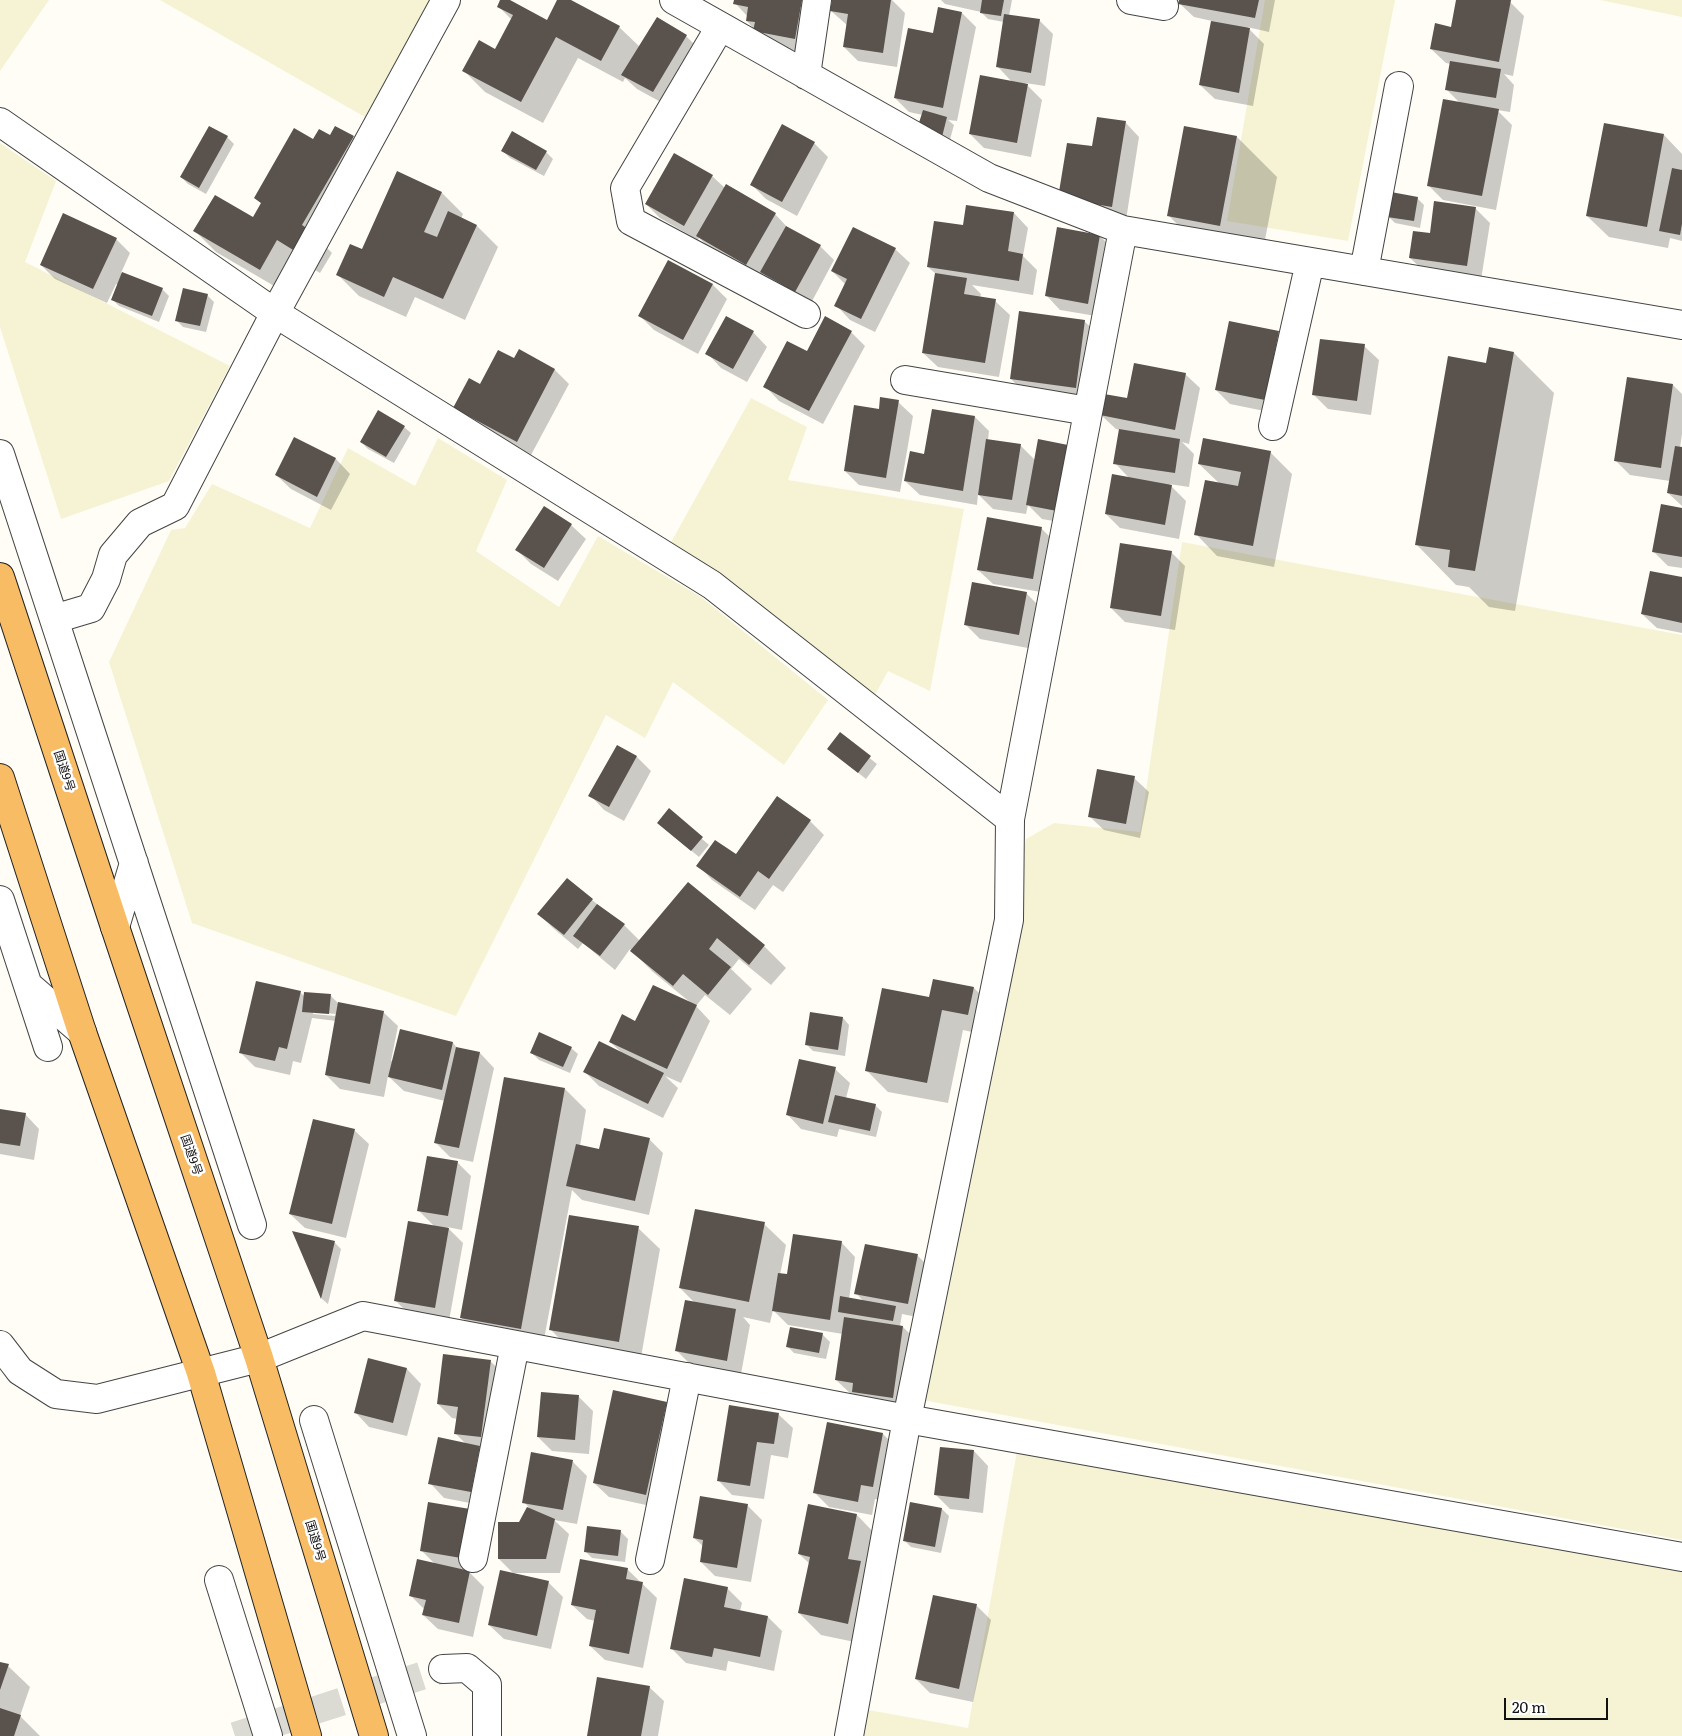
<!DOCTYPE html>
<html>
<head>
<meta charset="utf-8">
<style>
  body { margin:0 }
  #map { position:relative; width:1682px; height:1736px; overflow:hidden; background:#fffdf5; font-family:Literata,serif }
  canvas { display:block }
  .scale { position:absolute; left:1504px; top:1698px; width:104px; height:22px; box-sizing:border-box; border:2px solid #111; border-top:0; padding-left:6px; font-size:15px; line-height:18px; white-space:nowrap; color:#111; -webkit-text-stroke:4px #fff; paint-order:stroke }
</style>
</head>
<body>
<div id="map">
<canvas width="1682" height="1736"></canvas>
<div class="scale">20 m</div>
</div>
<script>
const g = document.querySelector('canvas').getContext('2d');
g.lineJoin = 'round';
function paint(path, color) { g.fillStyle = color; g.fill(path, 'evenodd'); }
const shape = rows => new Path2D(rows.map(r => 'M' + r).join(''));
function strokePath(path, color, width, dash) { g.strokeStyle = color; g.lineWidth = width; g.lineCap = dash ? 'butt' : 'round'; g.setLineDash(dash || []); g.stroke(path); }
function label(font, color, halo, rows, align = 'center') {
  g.font = font + ' Literata,"Noto Sans JP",serif'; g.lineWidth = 5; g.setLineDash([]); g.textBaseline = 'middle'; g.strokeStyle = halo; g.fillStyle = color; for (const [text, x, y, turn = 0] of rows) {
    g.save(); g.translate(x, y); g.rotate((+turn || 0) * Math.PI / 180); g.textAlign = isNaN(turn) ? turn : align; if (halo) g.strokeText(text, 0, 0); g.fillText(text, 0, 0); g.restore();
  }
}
paint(shape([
  [0,0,49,0,0,71],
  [160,0,430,0,365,117],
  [1265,0,1395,0,1348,241,1227,221],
  [1600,0,1682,0,1682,17],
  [0,143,56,181,25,262,230,366,169,481,61,519,0,327],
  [751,398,807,427,788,480,964,509,930,691,888,671,875,695,718,576,669,546],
  [438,438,507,480,476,551,559,607,598,536,701,597,828,700,784,765,673,682,645,738,606,715,456,1016,192,923,109,662,171,530,185,528,212,484,310,528,348,448,415,486],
  [1182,542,1682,635,1682,1540,922,1400,979,1103,1026,839,1054,823,1140,832],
  [1017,1451,1682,1572,1682,1736,858,1736,863,1709,968,1728]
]), '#f6f3d4');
paint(shape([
  [502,0,507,0,547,22,559,0,569,0,619,27,640,47,657,19,686,36,701,51,668,106,637,89,625,78,623,82,578,58,543,123,485,92,463,70,495,50,512,20,498,6],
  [735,0,817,0,809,53,768,45,747,21,748,17,735,3],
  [833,0,892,0,905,13,897,67,858,61,844,47,847,25,831,11],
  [941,0,1012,0,1009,16,1039,20,1053,34,1045,86,1025,83,1042,100,1031,157,984,148,970,134,1013,83,998,67,1004,22,988,19,981,12,945,4],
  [1180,0,1275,0,1269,32,1247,27,1264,44,1253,106,1215,99,1200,85,1212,21,1194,17,1179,3],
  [1457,0,1502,0,1510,2,1524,16,1513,76,1504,74,1514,85,1510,112,1497,110,1512,125,1496,210,1443,200,1428,185,1461,104,1446,89,1451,64,1446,63,1431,49,1452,28],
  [962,13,976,27,957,121,948,120,954,125,949,143,923,115,909,112,895,98,934,34],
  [1125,122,1139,137,1126,220,1074,212,1093,148],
  [210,127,227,137,234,144,206,194,188,184,181,177],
  [336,127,353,137,375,159,324,245,332,253,320,273,299,260,281,290,216,252,195,231,253,219,262,204,255,198,314,141,330,137],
  [1664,135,1682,154,1682,241,1670,238,1668,248,1609,237,1587,216],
  [1237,137,1277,177,1260,266,1209,256,1169,216],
  [814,143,828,157,797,216,766,199,751,184],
  [503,151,546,152,553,159,544,176,510,158],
  [712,176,725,188,775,214,789,229,820,246,834,260,810,305,776,286,763,274,761,278,712,250,699,238,698,240,660,218,646,204],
  [442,193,463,214,461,219,477,226,498,247,465,320,415,297,406,317,359,296,338,275,363,251],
  [1417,198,1424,205,1420,228,1395,223,1388,216],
  [1475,208,1490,223,1481,280,1425,272,1410,258,1431,234],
  [1014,213,1028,228,1023,256,1037,270,1033,295,972,285,981,294,980,298,995,301,1010,315,999,377,938,367,923,353,936,274,928,267,964,226],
  [1100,236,1114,250,1102,317,1060,310,1046,295],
  [116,239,130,253,121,273,162,289,169,296,159,322,119,306,112,299,118,285,116,284,107,303,55,279,41,265],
  [895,249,910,263,875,332,850,320,836,305,846,285,832,271],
  [668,261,713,285,727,299,698,354,654,330,640,316],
  [207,295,214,302,206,332,183,327,176,320],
  [1084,321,1099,335,1090,402,1025,393,1011,379],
  [753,332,767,347,747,382,721,368,707,353],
  [851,332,865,346,823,424,779,401,765,386,807,353],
  [1278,332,1293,347,1279,414,1230,404,1216,390],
  [1364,346,1379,360,1371,415,1328,409,1313,394],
  [519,351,555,370,569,384,531,455,469,422,455,408,515,360],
  [1514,353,1554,393,1515,611,1489,607,1469,587,1456,585,1416,544,1487,364],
  [1185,374,1200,388,1189,444,1182,442,1194,454,1189,487,1169,484,1186,501,1179,539,1120,528,1106,514,1130,479,1115,463,1120,430,1116,429,1101,415,1128,399],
  [1673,385,1682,394,1682,434,1680,448,1682,448,1682,506,1668,493,1670,481,1630,475,1616,461],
  [898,402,913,416,900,492,859,485,845,471,880,410],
  [975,417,989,431,988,440,1020,445,1035,460,1076,525,1042,519,1028,505,1026,514,993,509,978,494,977,505,920,495,905,481,925,455],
  [404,427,411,433,394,463,368,449,361,442],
  [295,439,336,459,350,474,331,510,291,489,276,475],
  [1270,452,1292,474,1274,567,1217,556,1196,534,1220,484,1199,464],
  [544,507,571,525,586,539,558,581,531,564,517,550],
  [1682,509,1682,568,1668,566,1653,551],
  [1041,528,1055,542,1047,593,993,584,978,570],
  [1171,552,1185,566,1175,630,1125,622,1111,608],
  [1682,579,1682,633,1657,628,1642,614],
  [1026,593,1040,607,1033,649,980,639,965,624],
  [840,734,877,764,866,779,828,749],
  [618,746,637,757,651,771,624,821,604,810,590,795],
  [1134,778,1149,792,1140,838,1104,830,1089,816],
  [669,810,709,845,699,857,665,829],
  [810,821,824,835,783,892,773,885,755,910,712,880,698,865,736,856],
  [688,883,764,946,786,968,771,985,739,959,731,969,752,989,730,1015,705,995,696,1006,710,1021,681,1083,665,1076,678,1088,663,1118,599,1086,585,1072,621,1052,610,1042,636,1023,691,1003,653,972,630,949,615,970,583,943,578,949,553,928,539,914,592,900,624,925,640,941],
  [934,980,974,988,995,1009,990,1036,963,1030,948,1103,888,1092,866,1070,930,998],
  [300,992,305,997,331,996,338,1003,383,1012,398,1026,391,1061,453,1043,458,1049,480,1053,494,1068,473,1162,450,1157,436,1143,445,1101,404,1091,388,1076,384,1097,340,1089,326,1075,336,1021,312,1018,301,1063,293,1061,290,1075,255,1067,241,1053],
  [313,1012,336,1014,335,1016,313,1014],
  [843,1018,849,1025,845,1056,813,1051,806,1044],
  [571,1048,578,1054,570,1073,539,1060,532,1053],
  [835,1069,850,1083,846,1098,875,1105,882,1112,876,1137,839,1129,837,1137,801,1129,787,1114],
  [565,1089,586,1110,580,1146,600,1150,649,1139,663,1153,649,1215,582,1200,572,1190,542,1350,483,1339,461,1317],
  [0,1110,25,1114,39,1129,34,1160,0,1154],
  [354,1130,369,1144,346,1238,305,1228,290,1214],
  [457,1162,471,1176,462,1230,447,1227,463,1243,449,1321,410,1315,396,1301,435,1227,419,1211],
  [764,1224,786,1245,780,1275,788,1276,841,1242,855,1257,849,1299,864,1302,856,1293,918,1256,932,1270,922,1318,902,1314,900,1326,903,1327,917,1341,907,1411,868,1405,857,1395,851,1394,836,1380,843,1334,788,1325,773,1310,770,1323,743,1317,750,1325,741,1374,691,1365,676,1350,695,1303,680,1288],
  [638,1228,660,1249,640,1363,572,1351,550,1329],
  [294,1232,335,1243,341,1249,328,1304,322,1299],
  [791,1328,823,1335,830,1342,826,1359,794,1353,787,1346],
  [369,1359,407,1369,421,1384,407,1436,369,1427,355,1412],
  [490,1361,505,1375,485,1506,444,1498,430,1483,466,1444,456,1434,458,1419,452,1418,438,1404],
  [578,1396,593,1411,589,1454,552,1451,538,1437],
  [666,1403,681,1417,660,1508,609,1497,594,1483],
  [778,1414,793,1428,788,1458,771,1455,764,1499,732,1495,718,1480],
  [828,1424,883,1434,897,1448,887,1501,875,1499,872,1515,829,1507,815,1493],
  [974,1451,988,1466,983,1513,950,1509,935,1494],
  [572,1461,587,1476,577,1524,554,1520,569,1534,560,1573,513,1573,499,1559,520,1524,532,1511,524,1502],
  [911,1503,942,1509,949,1516,941,1553,911,1547,904,1540],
  [747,1505,762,1520,751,1582,715,1576,701,1562,704,1547,694,1538],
  [857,1515,878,1537,869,1645,821,1635,799,1613,810,1564,799,1554],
  [484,1525,475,1571,467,1570,484,1587,473,1637,438,1629,423,1615,425,1610,410,1595,436,1565,421,1550],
  [588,1528,621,1532,628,1539,625,1562,592,1558,585,1551],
  [627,1569,657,1598,643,1668,605,1660,590,1646,595,1621,587,1619,572,1605],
  [548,1582,563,1597,551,1649,504,1639,489,1625],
  [727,1588,742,1603,740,1611,768,1617,782,1631,774,1671,728,1661,726,1671,686,1663,671,1648],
  [934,1596,977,1606,991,1620,973,1702,930,1693,916,1679],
  [0,1663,8,1666,30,1687,20,1716,40,1736,0,1736],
  [649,1687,664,1701,658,1736,588,1736]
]), '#0003');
paint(shape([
  [500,0,510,0,547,20,557,0,571,0,620,26,601,61,556,37,521,102,462,71,479,40,495,49,513,15,497,7],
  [734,0,802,0,795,39,753,31,755,22,746,21,748,7,733,4],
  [832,0,891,0,883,53,843,47,848,14,830,11],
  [982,0,1004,0,1001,16,980,13],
  [1179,0,1259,0,1255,18,1178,4],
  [1456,0,1511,0,1499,62,1430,49,1435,23,1451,27],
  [938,7,962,12,943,108,894,98,908,28,933,33],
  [1004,14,1040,19,1031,73,996,67],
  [657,17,687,35,653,92,621,75],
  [1211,21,1250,28,1239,93,1199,85],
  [1450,61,1501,69,1496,98,1445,90],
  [980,75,1028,84,1017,143,969,134],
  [1443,99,1499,109,1482,196,1427,186],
  [923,110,947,117,942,137,917,129],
  [1097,117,1126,121,1112,207,1058,198,1067,143,1092,146],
  [1604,123,1664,134,1647,227,1586,216],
  [782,124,815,142,782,202,750,185],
  [209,126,228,136,199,188,180,177],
  [335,126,354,136,302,225,311,231,298,253,277,240,260,270,193,231,215,195,253,217,261,203,254,198,294,128,313,139,319,129,330,135],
  [1184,126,1237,136,1220,226,1167,216],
  [512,131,547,151,536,170,501,151],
  [674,153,713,175,684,226,645,204],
  [1672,168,1682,170,1682,224,1680,235,1659,231],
  [397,171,442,192,424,232,437,237,448,211,477,225,443,299,393,277,384,297,336,275,350,244,362,249],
  [726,184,776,213,746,265,696,236],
  [1391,192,1418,197,1414,221,1387,217],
  [1434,201,1476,207,1467,266,1409,258,1413,231,1430,233],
  [966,205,1014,212,1008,251,1023,254,1019,281,927,267,934,221,963,225],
  [63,213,117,238,93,289,40,265],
  [786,226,821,245,795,292,760,272],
  [853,227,896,248,861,319,834,306,847,279,831,271],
  [1057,227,1100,235,1088,304,1045,296],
  [668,260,713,284,683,340,638,316],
  [122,272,163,288,152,316,111,300],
  [935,273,967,278,964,294,996,299,985,363,922,353],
  [183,288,208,294,200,326,175,321],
  [1019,311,1085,320,1076,388,1010,379],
  [726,316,754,331,733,369,705,354],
  [825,316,852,331,809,411,763,387,787,341,807,351],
  [1229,321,1279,331,1265,400,1215,390],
  [1320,339,1365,344,1357,401,1312,395],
  [1489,347,1514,352,1475,571,1448,567,1450,550,1415,545,1448,356,1486,363],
  [519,349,555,369,517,442,453,408,469,378,480,384,498,350,514,358],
  [1134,363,1186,373,1175,430,1100,415,1104,394,1127,398],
  [1627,377,1673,384,1661,468,1614,461],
  [880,397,899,400,886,478,844,471,854,405,879,409],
  [932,409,975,416,963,491,904,481,910,451,924,454],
  [378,410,405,426,386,457,360,442],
  [1119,429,1180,439,1175,473,1113,464],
  [294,437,336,458,317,497,275,475],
  [1203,438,1271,451,1253,546,1194,535,1205,480,1238,486,1241,472,1198,464],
  [986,439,1021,444,1012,500,978,495],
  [1038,439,1073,446,1062,512,1026,505],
  [1675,446,1682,447,1682,496,1667,493],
  [1112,474,1172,485,1165,525,1105,514],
  [1661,504,1682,508,1682,557,1652,552],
  [544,506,572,524,544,568,515,550],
  [987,517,1042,527,1033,579,977,570],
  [1120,543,1172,551,1161,616,1110,608],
  [1650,571,1682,577,1682,623,1641,614],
  [972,582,1027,592,1019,635,964,625],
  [840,732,871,756,858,773,827,749],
  [617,745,637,756,609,807,588,796],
  [1097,769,1135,776,1126,824,1088,817],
  [777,796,811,820,769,879,758,871,740,897,696,866,715,840,736,854],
  [669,808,703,837,691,851,657,823],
  [567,878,593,899,564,935,537,914],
  [688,882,765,945,749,965,717,938,709,949,731,967,708,995,683,974,673,986,630,951],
  [597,904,625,924,600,956,573,936],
  [933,979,974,987,968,1015,942,1010,927,1083,865,1071,882,988,929,997],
  [256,981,301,991,287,1049,279,1047,275,1061,239,1053],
  [653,985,697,1005,667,1069,609,1042,622,1014,635,1021],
  [304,992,331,994,329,1014,302,1012],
  [338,1002,384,1011,370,1084,325,1075],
  [810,1012,843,1017,838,1050,805,1045],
  [400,1029,453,1042,442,1090,388,1077],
  [539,1032,572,1047,563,1067,530,1053],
  [599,1041,664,1073,648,1104,583,1072],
  [456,1047,480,1052,459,1148,434,1143],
  [799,1059,836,1067,823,1124,786,1115],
  [504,1077,565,1088,521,1329,460,1318],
  [835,1095,876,1104,870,1131,828,1122],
  [0,1109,26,1113,20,1146,0,1143],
  [313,1119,355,1129,332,1224,289,1214],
  [604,1128,650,1138,635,1201,566,1186,576,1144,599,1149],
  [427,1156,458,1161,448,1216,417,1211],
  [695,1209,765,1222,749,1302,679,1288],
  [569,1215,639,1226,619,1342,549,1330],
  [408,1221,449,1228,435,1308,394,1301],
  [292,1231,335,1241,321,1299],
  [793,1234,842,1241,830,1320,772,1311,778,1273,787,1274],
  [865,1244,918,1254,908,1304,854,1294],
  [840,1296,896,1306,893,1321,838,1312],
  [685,1300,736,1309,727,1361,675,1351],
  [844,1317,903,1326,893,1398,852,1392,853,1383,835,1380],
  [790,1327,823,1333,819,1353,786,1347],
  [443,1354,491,1360,481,1437,454,1434,458,1407,437,1404],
  [368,1358,407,1368,393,1423,354,1413],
  [613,1390,667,1402,646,1495,593,1483],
  [541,1392,579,1395,575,1440,537,1437],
  [729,1405,779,1413,774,1444,757,1442,750,1486,717,1481],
  [827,1422,883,1433,873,1487,861,1485,858,1502,813,1493],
  [438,1437,480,1446,471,1492,428,1484],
  [940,1447,974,1450,969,1499,934,1495],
  [531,1452,573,1460,563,1510,522,1503],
  [700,1496,748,1504,737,1568,700,1562,703,1540,693,1538],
  [428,1502,470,1509,461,1558,420,1551],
  [910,1502,942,1508,935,1547,903,1541],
  [808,1504,857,1514,848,1559,861,1561,848,1624,798,1613,810,1557,798,1554],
  [527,1507,555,1519,546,1559,498,1559,498,1522,519,1522],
  [587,1526,621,1530,618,1556,584,1552],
  [417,1559,470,1571,459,1623,422,1615,426,1600,409,1596],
  [580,1559,628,1568,626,1579,643,1582,629,1654,589,1646,596,1610,571,1605],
  [500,1570,549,1581,537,1636,488,1625],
  [684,1578,728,1587,724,1607,768,1616,760,1657,714,1648,712,1657,670,1649],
  [933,1595,977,1604,959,1689,915,1679],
  [0,1662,9,1664,0,1690],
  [597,1677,650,1686,641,1736,587,1736],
  [0,1708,21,1715,14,1736,0,1736]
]), '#5a524d');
strokePath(shape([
  [235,1736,443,1669]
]), '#dbdad3', 28, [28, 14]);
const minor = shape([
  [446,0,275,313,712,585,1010,819],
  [674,0,989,178,1123,230,1682,325],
  [1131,0,1164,6],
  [720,27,625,188,631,221,806,314],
  [806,75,817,0],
  [0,122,275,313,175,506,140,523,113,555,106,579,91,608,54,619],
  [1364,271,1399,86],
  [905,380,1088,411],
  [1273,426,1310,262],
  [0,454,252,1225],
  [0,900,48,1047],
  [115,927,134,863],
  [29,986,82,1032],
  [0,1345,20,1371,56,1394,97,1399,259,1358,363,1316,907,1419,1682,1557],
  [314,1420,412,1736],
  [473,1558,515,1345],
  [650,1560,687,1377],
  [219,1580,268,1736],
  [443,1669,467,1668,487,1685,487,1736],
  [849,1736,907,1419,1009,920,1010,819,1123,230]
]);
const trunk = shape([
  [0,577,115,927,259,1358,374,1736],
  [0,778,82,1032,201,1373,307,1736]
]);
strokePath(minor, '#444', 30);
strokePath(trunk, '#222', 30);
strokePath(minor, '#fff', 28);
strokePath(trunk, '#f7bc64', 28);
label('12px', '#111', '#fff', [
  ["国道9号",64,771,72],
  ["国道9号",191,1155,71],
  ["国道9号",315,1541,73]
]);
</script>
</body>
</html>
